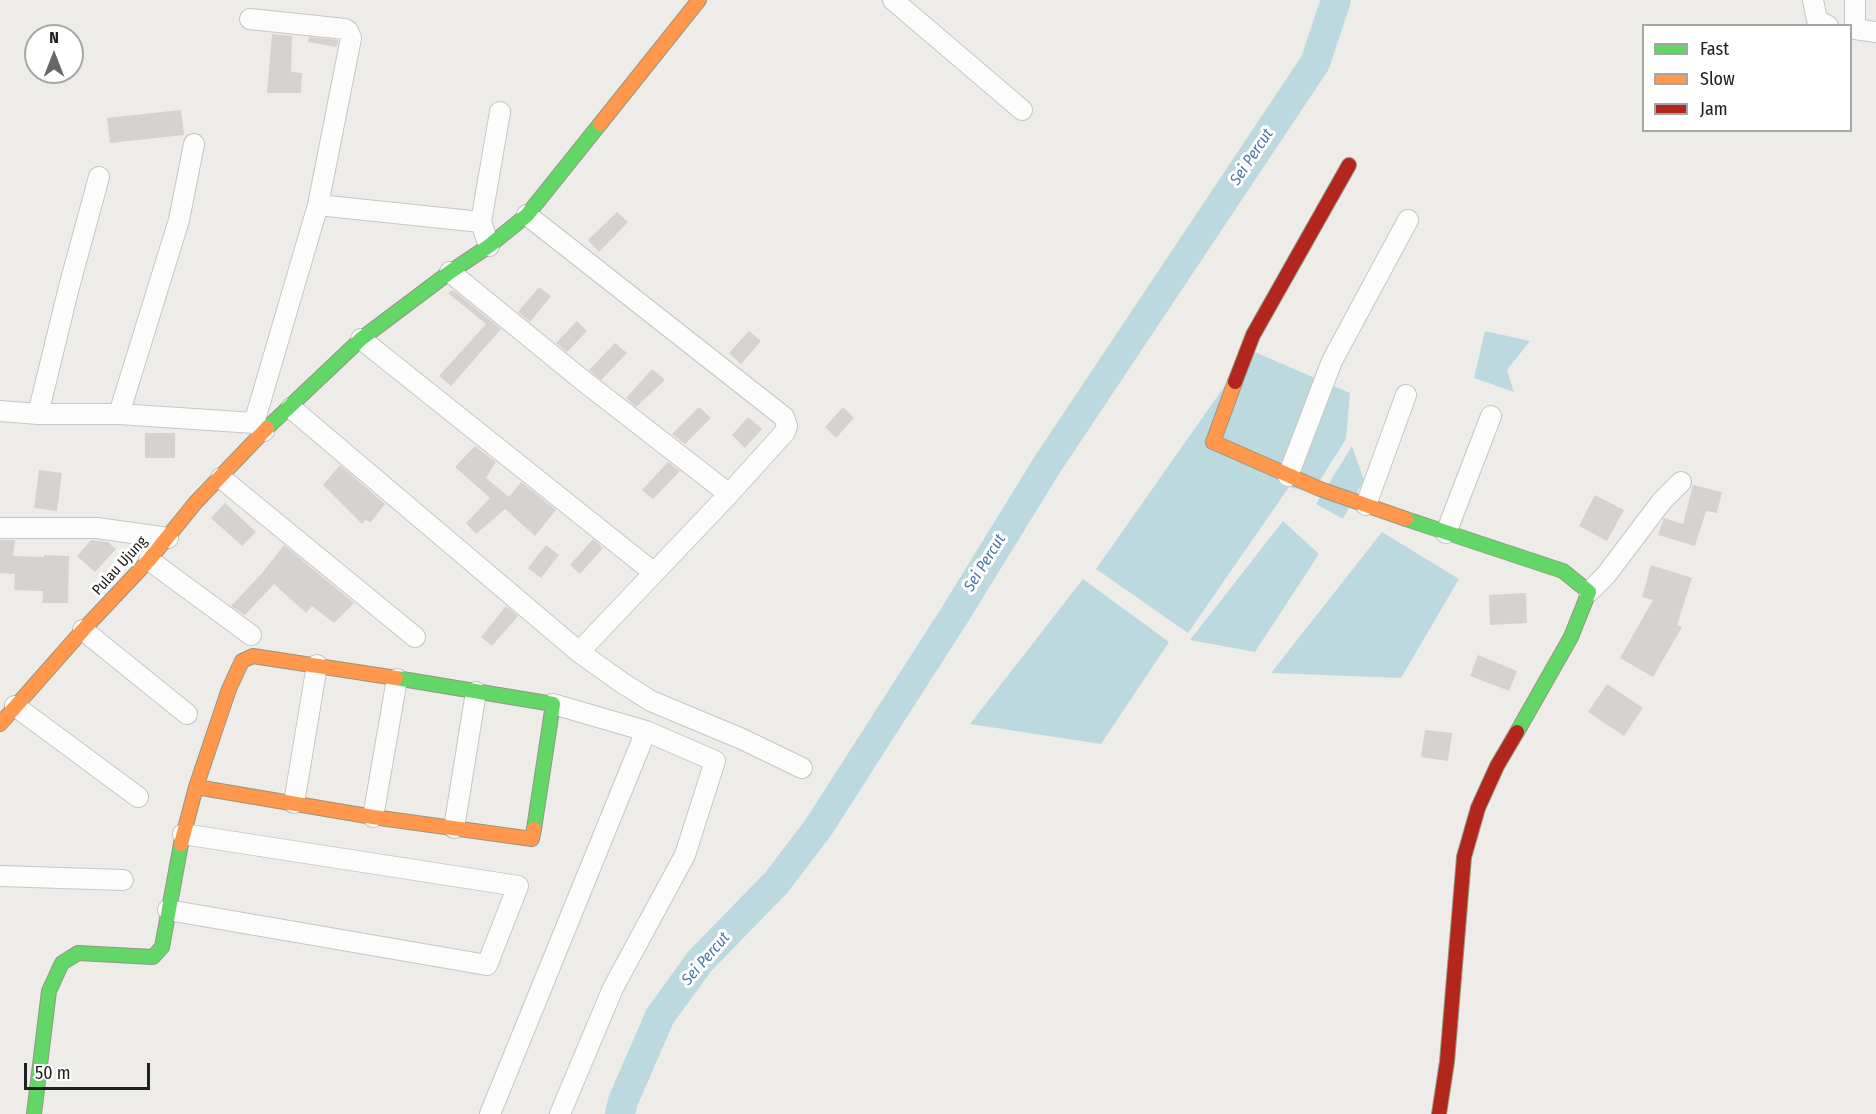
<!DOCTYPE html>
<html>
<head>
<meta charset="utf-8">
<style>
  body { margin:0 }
  #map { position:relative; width:1876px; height:1114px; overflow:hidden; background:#eeece9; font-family:"Fira Sans Condensed",sans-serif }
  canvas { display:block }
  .legend { position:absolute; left:1642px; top:24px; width:210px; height:108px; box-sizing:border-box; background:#fff; border:2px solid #a6a6a6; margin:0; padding:8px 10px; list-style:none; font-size:18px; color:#202020 }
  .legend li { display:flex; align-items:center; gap:12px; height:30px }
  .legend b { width:30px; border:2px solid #a6a6a6 }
  .north { position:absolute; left:24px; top:24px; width:60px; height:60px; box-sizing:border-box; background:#fff; border:2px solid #a6a6a6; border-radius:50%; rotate:0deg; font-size:16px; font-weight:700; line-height:24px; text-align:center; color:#202020 }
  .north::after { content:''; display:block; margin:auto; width:21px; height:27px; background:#686766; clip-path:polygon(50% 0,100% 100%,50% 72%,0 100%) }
  .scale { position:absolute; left:24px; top:1063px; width:126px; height:27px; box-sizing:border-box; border:3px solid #202020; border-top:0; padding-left:8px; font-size:18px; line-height:21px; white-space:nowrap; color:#202020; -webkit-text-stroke:4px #fff; paint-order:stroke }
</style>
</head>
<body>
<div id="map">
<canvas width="1876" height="1114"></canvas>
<ul class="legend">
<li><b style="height:8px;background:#63d668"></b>Fast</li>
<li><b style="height:8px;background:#ff974d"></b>Slow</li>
<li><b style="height:8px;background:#b3261e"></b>Jam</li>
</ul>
<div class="north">N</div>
<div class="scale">50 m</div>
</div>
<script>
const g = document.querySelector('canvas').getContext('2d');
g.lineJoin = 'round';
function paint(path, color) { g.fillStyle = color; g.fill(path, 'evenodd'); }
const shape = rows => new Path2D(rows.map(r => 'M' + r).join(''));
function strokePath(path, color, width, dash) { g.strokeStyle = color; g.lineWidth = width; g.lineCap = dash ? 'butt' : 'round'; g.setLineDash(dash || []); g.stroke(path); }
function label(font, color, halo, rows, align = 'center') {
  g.font = font + ' "Fira Sans Condensed",sans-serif'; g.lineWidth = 6; g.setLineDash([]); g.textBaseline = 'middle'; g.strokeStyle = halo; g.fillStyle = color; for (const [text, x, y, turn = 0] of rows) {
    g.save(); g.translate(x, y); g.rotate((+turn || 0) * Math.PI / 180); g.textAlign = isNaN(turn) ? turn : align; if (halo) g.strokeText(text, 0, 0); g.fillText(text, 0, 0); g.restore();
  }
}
paint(shape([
  [1485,331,1530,341,1507,370,1514,392,1474,378],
  [1250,350,1350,393,1346,439,1312,493,1289,487,1188,633,1096,569],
  [1352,446,1364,480,1343,519,1316,504],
  [1283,521,1319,554,1255,652,1190,640],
  [1382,532,1459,579,1401,678,1271,673],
  [1083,579,1169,642,1101,744,970,724]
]), '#bdd9e0');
strokePath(shape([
  [620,1114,623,1101,660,1016,700,961,776,883,818,828,954,616,1047,465,1315,63,1336,0]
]), '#bdd9e0', 30);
paint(shape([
  [272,34,292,36,291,72,302,73,301,93,267,93],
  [309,37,338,40,337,47,308,42],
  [181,110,184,135,110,143,107,118],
  [617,212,628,222,599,252,588,240],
  [539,287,551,296,530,322,518,312],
  [453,290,501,329,451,386,439,376,486,324,448,293],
  [577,321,587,331,567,352,556,343],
  [749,331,761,341,741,364,729,353],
  [615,343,627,353,601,380,589,370],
  [652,369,665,380,636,407,626,398],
  [699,407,711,418,685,444,672,434],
  [843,407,854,418,836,438,825,427],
  [748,417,762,429,745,448,732,435],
  [145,433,175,433,175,458,145,458],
  [475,446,496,462,486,478,509,497,521,482,556,510,535,536,505,509,476,534,466,523,490,498,455,467],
  [668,462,680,471,653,499,642,490],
  [340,465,385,504,371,522,365,520,362,524,323,485],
  [39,470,62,473,57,511,34,508],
  [1693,485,1722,492,1717,513,1706,511,1695,546,1658,535,1664,518,1683,524],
  [1595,495,1624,510,1607,541,1579,526],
  [225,503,256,532,242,546,211,518],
  [593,539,603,548,580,574,570,565],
  [0,540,15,540,13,556,44,557,44,555,69,556,68,603,42,603,43,591,14,590,15,574,0,573],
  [91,540,108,542,116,549,95,572,77,556],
  [284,545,354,603,334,623,312,606,306,613,274,584,245,615,231,606,263,572],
  [546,545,559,555,541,578,528,568],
  [1651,565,1692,578,1677,625,1682,627,1653,677,1620,658,1653,600,1642,597],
  [1526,593,1527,623,1490,625,1489,595],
  [506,606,518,616,492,646,481,637],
  [1478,655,1517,671,1509,691,1470,676],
  [1607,684,1643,708,1624,736,1588,712],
  [1425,730,1452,733,1448,761,1421,757]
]), '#d5d2d0');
const street = shape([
  [893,0,1022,110],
  [1813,0,1817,20,1828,26],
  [1855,0,1855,29,1876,32],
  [250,19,345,29,348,31,351,38,318,205,254,423],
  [318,205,481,222,489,246],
  [527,215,784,417,787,426,785,432,729,494,579,652],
  [481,222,500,112],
  [450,272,581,379,729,494],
  [361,339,653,572],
  [291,408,579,652,621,682,651,701,742,739,802,768],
  [0,411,38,414,119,414,254,423,264,431],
  [38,414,69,287,99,177],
  [119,414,179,220,194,144],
  [1288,476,1332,361,1408,220],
  [221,478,415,637],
  [1366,505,1406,395],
  [0,528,97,528,168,538],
  [1446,533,1491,416],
  [149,560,251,635],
  [1589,592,1606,575,1662,501,1681,482],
  [83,630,187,714],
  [553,704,646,731,715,761,685,855,613,988,560,1114],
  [15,706,138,797],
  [294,803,317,665],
  [373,817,397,679],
  [454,828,476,692],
  [0,876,123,880],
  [168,910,487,965,518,886,183,834],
  [490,1114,646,731]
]);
const fast = shape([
  [267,428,361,339,450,272,489,246,527,215,600,124],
  [1406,519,1563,571,1589,592,1571,637,1517,732],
  [396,678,553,704,534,829],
  [34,1114,49,991,62,963,78,953,153,957,162,947,181,844]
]);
const slow = shape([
  [600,124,699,0],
  [1235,382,1213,442,1320,489,1406,519],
  [0,724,83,630,149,560,196,502,267,428],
  [196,787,373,817,532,839,534,829],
  [181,844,196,787,229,689,242,661,253,656,396,678]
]);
const jam = shape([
  [1235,382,1253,335,1349,165],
  [1439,1114,1447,1062,1464,857,1478,808,1497,766,1517,732]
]);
strokePath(street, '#c7c6c5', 22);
strokePath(fast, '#969781', 16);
strokePath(slow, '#969781', 16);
strokePath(jam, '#969781', 16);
strokePath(street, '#fcfcfc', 20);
strokePath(fast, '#63d668', 14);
strokePath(slow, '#ff974d', 14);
strokePath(jam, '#b3261e', 14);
label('15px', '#202020', '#fff', [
  ["Pulau Ujung",120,566,-48]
]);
label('italic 16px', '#4b79a6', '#fff', [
  ["Sei Percut",1252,157,-56],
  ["Sei Percut",985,563,-58],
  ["Sei Percut",706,959,-49]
]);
</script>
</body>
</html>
